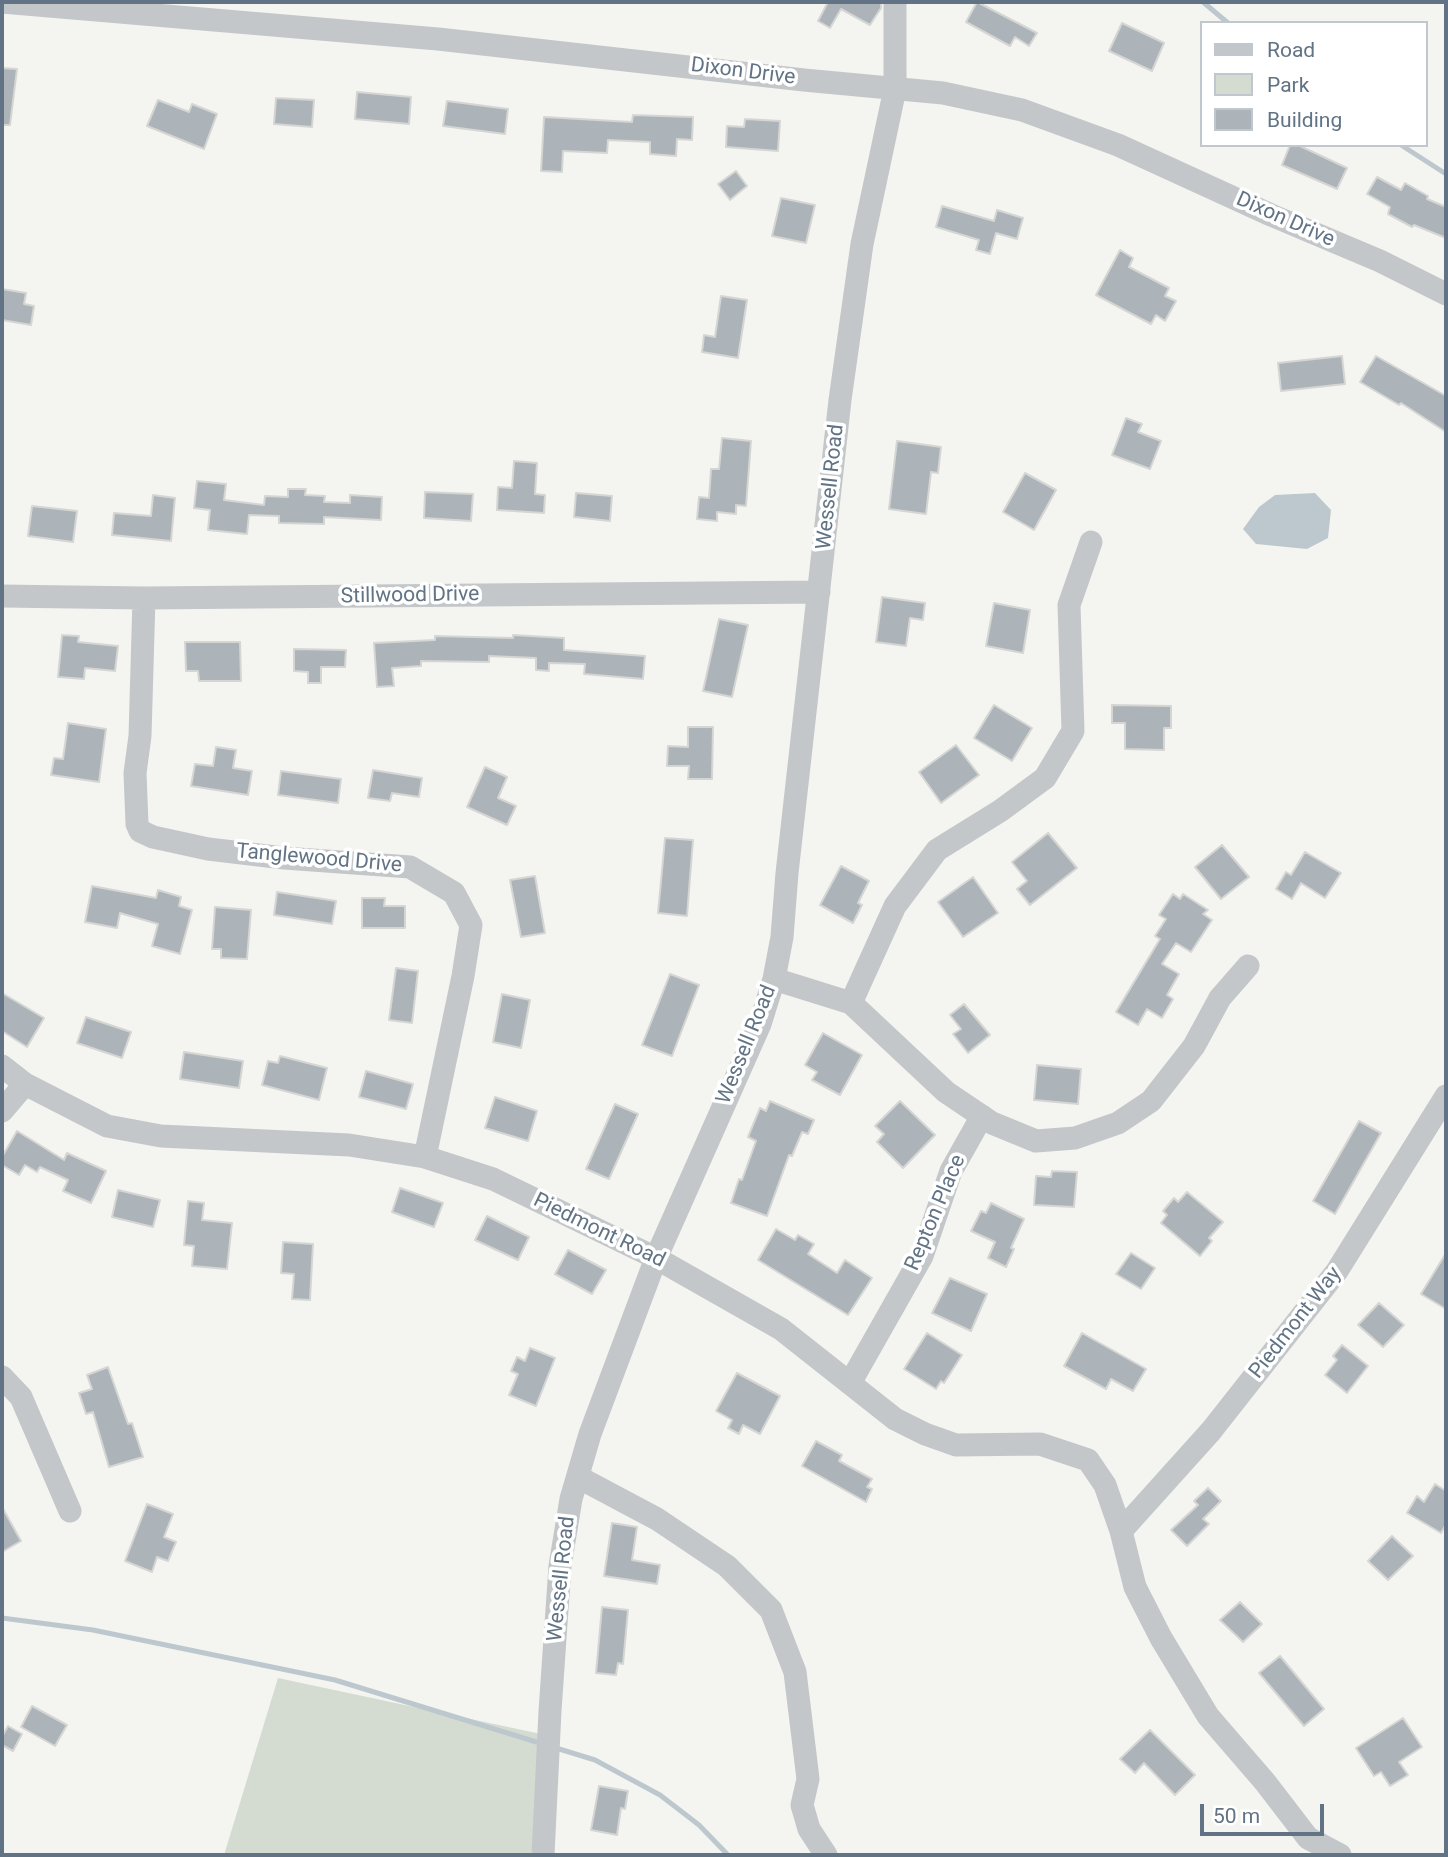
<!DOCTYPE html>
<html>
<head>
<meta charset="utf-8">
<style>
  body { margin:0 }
  #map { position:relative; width:1448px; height:1857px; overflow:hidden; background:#f4f5f0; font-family:Roboto,sans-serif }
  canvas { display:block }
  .frame { position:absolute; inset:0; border:4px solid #617384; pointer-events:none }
  .legend { position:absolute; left:1200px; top:21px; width:228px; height:126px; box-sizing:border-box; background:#fff; border:2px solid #c0c7ce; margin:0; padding:9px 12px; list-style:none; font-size:21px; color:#617384 }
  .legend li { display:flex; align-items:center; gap:14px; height:35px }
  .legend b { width:35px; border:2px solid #c0c7ce }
  .scale { position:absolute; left:1200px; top:1804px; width:124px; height:32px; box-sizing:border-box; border:4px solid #617384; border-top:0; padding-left:9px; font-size:21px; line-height:24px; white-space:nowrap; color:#617384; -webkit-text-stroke:5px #fff; paint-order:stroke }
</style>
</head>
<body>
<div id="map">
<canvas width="1448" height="1857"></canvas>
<div class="frame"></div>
<ul class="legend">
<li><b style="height:9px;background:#c3c7ca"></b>Road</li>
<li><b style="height:19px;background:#d4dcd1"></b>Park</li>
<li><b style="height:19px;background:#acb3b9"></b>Building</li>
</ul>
<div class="scale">50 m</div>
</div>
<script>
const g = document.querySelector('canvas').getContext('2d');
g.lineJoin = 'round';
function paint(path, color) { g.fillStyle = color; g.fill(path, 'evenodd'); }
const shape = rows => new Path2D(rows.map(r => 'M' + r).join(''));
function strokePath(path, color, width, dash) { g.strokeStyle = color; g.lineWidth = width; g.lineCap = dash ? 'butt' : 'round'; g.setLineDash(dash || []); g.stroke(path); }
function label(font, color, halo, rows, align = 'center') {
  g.font = font + ' Roboto,sans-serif'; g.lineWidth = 7; g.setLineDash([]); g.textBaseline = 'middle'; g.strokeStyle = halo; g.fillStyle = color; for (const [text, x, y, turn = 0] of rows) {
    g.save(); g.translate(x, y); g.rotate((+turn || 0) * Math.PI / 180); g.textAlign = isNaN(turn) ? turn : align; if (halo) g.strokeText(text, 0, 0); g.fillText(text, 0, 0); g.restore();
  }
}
paint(shape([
  [278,1678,541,1734,538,1855,224,1855]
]), '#d4dcd1');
paint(shape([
  [1315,493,1331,510,1328,538,1307,549,1256,544,1243,529,1259,507,1275,495]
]), '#bdc8ce');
strokePath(shape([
  [1203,2,1228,23],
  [1401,145,1446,174],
  [2,1618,93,1630,335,1680,543,1744],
  [556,1748,595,1760,660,1795,699,1825,728,1855]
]), '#bdc8ce', 5);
const building = shape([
  [828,2,881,2,881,8,870,25,841,9,830,28,818,21,828,2],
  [977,2,1037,33,1029,46,1015,37,1010,46,966,22,977,2],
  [1122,23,1164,43,1152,71,1109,51,1122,23],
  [2,68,17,69,10,125,2,125,2,68],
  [357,92,411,97,409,124,355,119,357,92],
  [276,98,314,100,312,127,274,124,276,98],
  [158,100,189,112,192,104,217,114,204,149,147,126,158,100],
  [447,101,508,109,505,134,443,126,447,101],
  [633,115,693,117,692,140,677,139,676,156,650,154,650,142,608,140,607,153,563,151,562,172,541,171,544,117,632,122,633,115],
  [745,119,780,121,778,151,726,147,727,126,744,127,745,119],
  [1290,145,1298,145,1347,168,1337,189,1282,165,1290,145],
  [736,171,747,186,730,200,718,184,736,171],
  [1377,177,1401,190,1405,183,1428,196,1427,199,1446,207,1446,238,1414,225,1412,227,1388,214,1390,207,1367,194,1377,177],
  [781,198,815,205,806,243,772,236,781,198],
  [942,206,994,221,997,210,1023,218,1017,239,996,233,990,254,976,250,979,240,936,227,942,206],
  [1120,250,1133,258,1129,267,1169,288,1165,296,1176,301,1165,321,1156,315,1151,324,1096,295,1120,250],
  [2,289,26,293,24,304,34,306,31,325,2,320,2,289],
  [721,296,747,300,738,358,702,352,704,335,715,337,721,296],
  [1342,356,1345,384,1281,391,1278,363,1342,356],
  [1376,356,1446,396,1446,432,1401,403,1399,405,1360,382,1376,356],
  [1126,418,1142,424,1138,432,1161,441,1150,469,1112,455,1126,418],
  [722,438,751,441,746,506,736,505,736,514,717,512,717,521,697,519,699,497,709,498,711,469,719,469,722,438],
  [897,441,941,447,938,473,931,472,926,514,889,509,897,441],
  [514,461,537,463,535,494,545,495,544,513,497,510,498,487,512,488,514,461],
  [1025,473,1056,490,1034,530,1003,512,1025,473],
  [197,481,226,484,224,500,264,505,265,496,288,497,288,489,306,489,305,495,325,496,324,502,350,503,350,495,382,497,381,520,324,517,324,524,279,523,279,516,249,515,247,534,208,530,210,510,194,508,197,481],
  [425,492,473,494,471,521,424,518,425,492],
  [576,493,612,496,610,521,574,517,576,493],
  [153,495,175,498,171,541,112,535,114,513,151,516,153,495],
  [32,506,77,511,73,542,28,536,32,506],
  [882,597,925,603,923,620,910,618,906,646,876,642,882,597],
  [994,603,1030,610,1023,653,986,646,994,603],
  [719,619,748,625,732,697,703,691,719,619],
  [62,635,79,636,78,642,118,646,115,671,85,668,84,679,58,677,62,635],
  [513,635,564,638,564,650,645,656,643,679,584,674,585,664,549,663,549,671,536,670,536,658,489,656,489,662,421,661,421,666,392,668,394,686,377,687,374,643,435,640,435,636,513,638,513,635],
  [185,642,240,642,241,681,199,681,198,671,186,671,185,642],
  [294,649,346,650,345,667,321,667,321,683,308,683,308,672,294,671,294,649],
  [994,705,1032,728,1012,761,974,738,994,705],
  [1112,705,1171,706,1171,728,1164,728,1164,750,1125,749,1125,723,1112,723,1112,705],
  [68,723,106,729,99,782,51,775,54,758,63,759,68,723],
  [688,727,713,727,712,779,688,779,689,766,667,766,668,746,688,747,688,727],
  [956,745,979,775,941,803,919,772,956,745],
  [216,747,236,750,233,768,252,771,248,795,191,786,195,764,213,766,216,747],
  [485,767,507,777,498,798,516,806,507,825,467,807,485,767],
  [373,770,422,778,419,797,392,793,390,801,368,798,373,770],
  [281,771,341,779,338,803,278,795,281,771],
  [1048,833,1077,868,1030,905,1017,889,1027,881,1012,862,1048,833],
  [665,838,693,840,687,916,658,913,665,838],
  [1222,845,1249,877,1221,899,1195,867,1222,845],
  [1305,852,1341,873,1325,898,1301,883,1292,899,1276,889,1286,872,1291,875,1305,852],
  [841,866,869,881,858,903,862,905,853,923,820,905,841,866],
  [535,876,545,933,521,937,510,880,535,876],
  [973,877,998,913,963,937,938,902,973,877],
  [92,886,156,898,158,890,181,897,179,906,192,910,180,954,152,946,158,924,120,913,117,928,85,922,92,886],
  [277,892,336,901,332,924,274,915,277,892],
  [1173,894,1180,899,1183,894,1208,910,1203,914,1212,920,1191,952,1176,943,1162,964,1179,974,1167,995,1173,999,1162,1018,1147,1009,1138,1025,1116,1012,1160,939,1155,936,1166,919,1159,915,1173,894],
  [362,898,385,898,384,906,405,906,405,928,362,928,362,898],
  [215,907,251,910,247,959,221,958,221,949,212,949,215,907],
  [396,968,418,971,412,1023,389,1020,396,968],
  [670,974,699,985,672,1056,642,1045,670,974],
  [2,993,44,1018,27,1047,2,1031,2,993],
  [502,994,530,1000,521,1048,493,1042,502,994],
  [964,1004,990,1035,968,1053,953,1034,961,1029,950,1015,964,1004],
  [86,1017,131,1032,122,1058,77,1043,86,1017],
  [823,1033,862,1055,840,1095,812,1080,817,1072,805,1065,823,1033],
  [184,1052,243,1061,239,1088,180,1079,184,1052],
  [280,1056,327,1068,319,1100,262,1085,268,1061,278,1063,280,1056],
  [1037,1065,1081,1069,1078,1104,1034,1100,1037,1065],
  [366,1071,413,1084,406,1109,359,1097,366,1071],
  [495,1097,537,1111,528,1141,485,1128,495,1097],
  [770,1101,814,1120,808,1134,802,1132,792,1156,789,1155,767,1216,731,1203,739,1179,742,1180,756,1141,748,1137,760,1108,766,1111,770,1101],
  [900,1101,935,1135,903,1168,877,1142,884,1134,875,1126,900,1101],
  [615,1104,638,1114,609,1179,586,1169,615,1104],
  [1359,1121,1381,1133,1335,1214,1313,1201,1359,1121],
  [17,1131,64,1160,67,1153,106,1171,91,1203,63,1191,68,1180,40,1167,37,1172,25,1165,19,1175,2,1165,2,1157,17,1131],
  [1052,1171,1077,1172,1074,1207,1034,1205,1036,1176,1051,1177,1052,1171],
  [400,1188,443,1203,434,1227,392,1212,400,1188],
  [118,1190,160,1200,153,1227,112,1217,118,1190],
  [1187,1192,1223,1222,1209,1238,1212,1241,1200,1256,1161,1223,1167,1215,1163,1211,1174,1198,1178,1202,1187,1192],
  [188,1201,204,1203,202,1220,232,1223,227,1269,192,1266,194,1246,184,1245,188,1201],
  [991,1203,1024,1219,1011,1248,1014,1249,1006,1267,988,1258,995,1242,971,1231,981,1211,986,1213,991,1203],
  [487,1216,529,1237,518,1260,475,1240,487,1216],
  [776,1229,795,1240,798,1235,814,1244,808,1254,837,1273,845,1260,872,1278,848,1315,758,1260,776,1229],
  [283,1242,313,1244,310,1300,292,1299,294,1274,281,1273,283,1242],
  [568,1250,606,1270,592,1294,555,1274,568,1250],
  [1131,1253,1155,1268,1141,1289,1116,1274,1131,1253],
  [1446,1253,1446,1309,1421,1294,1446,1253],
  [950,1278,987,1294,971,1331,932,1313,950,1278],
  [1379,1303,1404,1325,1383,1347,1358,1325,1379,1303],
  [927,1333,962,1355,944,1383,941,1381,936,1389,904,1369,927,1333],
  [1082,1333,1146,1369,1133,1391,1111,1379,1106,1389,1064,1366,1082,1333],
  [1342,1345,1368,1366,1347,1393,1325,1375,1337,1360,1333,1356,1342,1345],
  [530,1348,555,1358,536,1406,509,1395,518,1374,511,1371,517,1357,525,1361,530,1348],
  [108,1367,128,1424,132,1423,143,1457,109,1467,93,1412,86,1414,79,1393,92,1389,87,1375,108,1367],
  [737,1373,780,1396,760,1434,743,1425,739,1434,728,1428,732,1420,716,1411,737,1373],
  [816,1441,842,1455,839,1461,872,1479,867,1487,872,1489,866,1502,802,1466,816,1441],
  [1435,1484,1446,1491,1446,1524,1441,1533,1407,1513,1417,1496,1424,1502,1435,1484],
  [1208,1488,1221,1501,1203,1519,1209,1524,1187,1546,1171,1530,1198,1505,1194,1501,1208,1488],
  [147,1504,173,1514,164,1537,176,1542,168,1561,157,1557,152,1572,125,1561,147,1504],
  [2,1507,21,1541,2,1552,2,1507],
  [612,1523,637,1527,632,1560,660,1565,657,1584,604,1576,612,1523],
  [1392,1536,1413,1556,1388,1580,1368,1561,1392,1536],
  [1240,1602,1262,1624,1243,1642,1220,1620,1240,1602],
  [602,1607,628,1610,623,1664,618,1663,616,1675,596,1673,602,1607],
  [1280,1656,1324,1709,1304,1726,1259,1673,1280,1656],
  [32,1706,67,1725,55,1746,21,1727,32,1706],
  [1403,1718,1422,1747,1399,1762,1408,1775,1390,1786,1381,1772,1374,1776,1356,1748,1403,1718],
  [8,1726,22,1734,13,1751,2,1745,2,1737,8,1726],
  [1150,1730,1195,1775,1175,1795,1144,1763,1135,1773,1120,1759,1150,1730],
  [599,1786,628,1791,625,1809,621,1808,617,1835,591,1830,599,1786]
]);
paint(building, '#acb3b9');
strokePath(building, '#d5d6d3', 2);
strokePath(shape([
  [2,2,438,39,804,80,943,93,1022,110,1118,145,1271,215,1380,261,1446,294],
  [2,596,144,598,819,592],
  [144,598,140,736,135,773,137,824,140,831,153,837,208,849,284,858,410,867,454,893,471,925,463,976,425,1157],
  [774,979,851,1003,946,1092,992,1123,1036,1141,1075,1138,1118,1123,1151,1101,1194,1046,1220,998,1248,966],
  [851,1003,895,906,937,850,1000,811,1045,778,1073,731,1069,605,1091,542],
  [2,1066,25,1084,107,1126,161,1136,349,1145,425,1157,493,1179,656,1258,781,1329,895,1419,925,1434,956,1445,1040,1444,1088,1460,1105,1485,1121,1531,1135,1587,1161,1638,1208,1716,1265,1782,1308,1838,1340,1855],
  [2,1111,25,1084],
  [2,1377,21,1397,70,1511],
  [850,1383,922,1256,951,1171,982,1116],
  [578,1477,657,1519,727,1566,771,1610,795,1672,808,1779,802,1805,809,1829,826,1855],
  [1121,1531,1211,1431,1337,1271,1446,1096],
  [543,1855,550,1711,560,1566,571,1499,590,1434,656,1258,760,1024,774,979,782,937,787,873,840,400,862,244,895,89,895,2]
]), '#c3c7ca', 23);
label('21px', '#617384', '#fff', [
  ["Dixon Drive",743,72,7],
  ["Dixon Drive",1285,220,24],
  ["Wessell Road",831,487,-84],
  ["Stillwood Drive",410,596,-1],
  ["Tanglewood Drive",319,859,5],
  ["Wessell Road",747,1045,-68],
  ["Repton Place",936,1213,-67],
  ["Piedmont Road",599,1231,26],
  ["Piedmont Way",1296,1323,-52],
  ["Wessell Road",562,1579,-84]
]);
</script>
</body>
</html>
